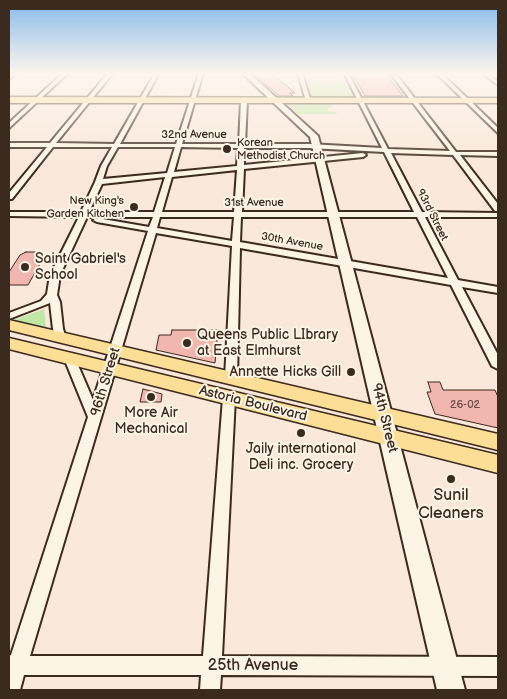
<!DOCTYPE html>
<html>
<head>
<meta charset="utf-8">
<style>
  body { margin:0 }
  #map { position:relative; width:507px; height:699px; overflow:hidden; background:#fae8da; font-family:"Balsamiq Sans",sans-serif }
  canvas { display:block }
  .frame { position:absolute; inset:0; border:10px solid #3b2a1e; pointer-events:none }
</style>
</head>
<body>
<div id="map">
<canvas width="507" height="699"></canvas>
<div class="frame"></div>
</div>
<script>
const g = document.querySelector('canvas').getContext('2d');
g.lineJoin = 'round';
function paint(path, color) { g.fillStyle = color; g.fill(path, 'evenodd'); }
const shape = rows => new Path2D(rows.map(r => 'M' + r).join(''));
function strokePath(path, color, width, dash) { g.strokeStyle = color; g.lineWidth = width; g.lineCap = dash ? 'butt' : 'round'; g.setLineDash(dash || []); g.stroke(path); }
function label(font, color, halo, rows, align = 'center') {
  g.font = font + ' "Balsamiq Sans",sans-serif'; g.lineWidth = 4; g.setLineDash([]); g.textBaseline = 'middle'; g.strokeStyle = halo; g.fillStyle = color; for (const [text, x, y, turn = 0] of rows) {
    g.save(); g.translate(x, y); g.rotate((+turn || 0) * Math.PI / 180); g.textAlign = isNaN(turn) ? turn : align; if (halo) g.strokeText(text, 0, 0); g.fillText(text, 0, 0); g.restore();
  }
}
paint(shape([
  [307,81,345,81,354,98,312,98],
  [287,103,331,104,332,108,328,108,328,111,336,112,337,114,298,114],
  [44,309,46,328,14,320]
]), '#c0e8a4');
const building = shape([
  [253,73,271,73,295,93,290,93,293,96,279,96,253,73],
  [352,73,385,73,403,96,365,96,352,73],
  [26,252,38,252,45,255,28,285,9,285,9,272,20,255,26,252],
  [172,330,218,330,215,363,156,350,159,335,171,335,172,330],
  [428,382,440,382,443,390,495,390,498,397,498,428,435,414,427,392,431,392,428,382],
  [143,389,162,394,161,402,140,402,143,389]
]);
paint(building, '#f1b6b0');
strokePath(building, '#3b2a1e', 1);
const street = shape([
  [12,73,17,73,9,79,9,76,12,73],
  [63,73,68,73,9,128,9,123,63,73],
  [108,73,113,73,56,143,114,144,155,73,159,73,120,144,176,144,199,73,203,73,182,144,239,144,241,101,244,99,247,101,245,144,309,144,382,148,344,73,348,73,388,149,450,151,390,73,395,73,456,152,498,152,498,156,460,155,498,204,498,211,495,211,453,155,391,153,422,212,498,213,498,217,425,217,458,280,498,287,498,293,462,287,498,355,498,369,492,366,451,285,240,248,237,378,231,382,227,381,225,378,232,246,156,233,30,656,203,656,223,398,225,395,229,394,233,395,235,398,222,656,498,657,498,676,221,675,220,690,200,690,201,675,24,675,20,690,9,690,9,656,11,655,88,417,64,358,70,355,74,356,93,400,148,231,97,222,93,220,97,218,149,227,153,217,87,217,60,275,57,295,60,302,63,329,66,338,65,340,57,340,56,338,53,329,50,303,9,319,9,313,41,301,47,294,50,275,79,217,9,216,9,212,81,212,95,182,101,166,112,147,53,147,12,199,9,199,9,193,47,147,9,147,9,143,50,143,108,73],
  [118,147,175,147,167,173,103,179,107,166,118,147],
  [181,147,238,148,237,166,174,172,181,147],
  [244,148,309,148,384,152,414,212,242,212,244,169,363,157,366,155,363,153,244,165,244,148],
  [237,170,234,212,162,212,172,177,237,170],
  [165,177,154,212,89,212,102,184,165,177],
  [160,217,234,217,232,241,157,228,160,217],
  [241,217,417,217,448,278,240,242,241,217],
  [298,73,302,73,311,102,306,101,298,73],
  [436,73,441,73,498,128,498,133,436,73],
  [482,73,487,73,498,82,498,85,482,73]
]);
const secondary = shape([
  [242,73,249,73,318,136,465,690,437,690,310,137,242,73]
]);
const primary = shape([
  [9,97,498,98,498,103,9,103,9,97],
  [9,320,498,434,498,450,9,330,9,320],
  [9,338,498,455,498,473,9,349,9,338]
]);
strokePath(street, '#3b2a1e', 4);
strokePath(secondary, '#3b2a1e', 4);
strokePath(primary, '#3b2a1e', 3);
paint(street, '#fcf5e5');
paint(secondary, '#fcf5e5');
paint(primary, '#fdde96');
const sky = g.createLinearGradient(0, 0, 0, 171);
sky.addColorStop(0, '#86baea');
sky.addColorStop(0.43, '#fdf5ee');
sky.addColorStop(1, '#fdf5ee00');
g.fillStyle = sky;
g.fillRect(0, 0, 507, 171);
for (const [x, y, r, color] of [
  [227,149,5,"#3b2a1e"],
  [134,207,5,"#3b2a1e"],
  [25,267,5,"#3b2a1e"],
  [187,343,5,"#3b2a1e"],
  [351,372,5,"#3b2a1e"],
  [151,397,5,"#3b2a1e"],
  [301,433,5,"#3b2a1e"],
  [451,479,5,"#3b2a1e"]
]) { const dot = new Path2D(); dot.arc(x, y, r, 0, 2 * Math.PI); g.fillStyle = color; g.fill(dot); strokePath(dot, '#fcf5e5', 2); }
label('11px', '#3b2a1e', '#fcf5e5', [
  ["32nd Avenue",194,135],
  ["31st Avenue",254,203],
  ["93rd Street",432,215,63],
  ["30th Avenue",292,242,10]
]);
label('11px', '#3b2a1e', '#fcf5e5', [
  ["Korean",237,143],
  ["Methodist Church",237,156],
  ["New King's",124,201,"right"],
  ["Garden Kitchen",124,214,"right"]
], 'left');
label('11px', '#684d42', null, [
  ["26-02",465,405]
]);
label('14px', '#3b2a1e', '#fcf5e5', [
  ["Saint Gabriel's",35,259],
  ["School",35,275],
  ["Queens Public LIbrary",197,335],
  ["at East Elmhurst",197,351],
  ["Annette Hicks Gill",341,372,"right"],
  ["More Air",151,413,"center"],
  ["Mechanical",151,429,"center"],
  ["Jaily international",301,449,"center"],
  ["Deli inc. Grocery",301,465,"center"]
], 'left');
label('14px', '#3b2a1e', '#fcf5e5', [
  ["96th Street",106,382,-73],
  ["Astoria Boulevard",253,404,14],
  ["94th Street",384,418,76]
]);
label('16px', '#3b2a1e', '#fcf5e5', [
  ["Sunil",451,496],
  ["Cleaners",451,514]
]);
label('16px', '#3b2a1e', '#fcf5e5', [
  ["25th Avenue",253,666]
]);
</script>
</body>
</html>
